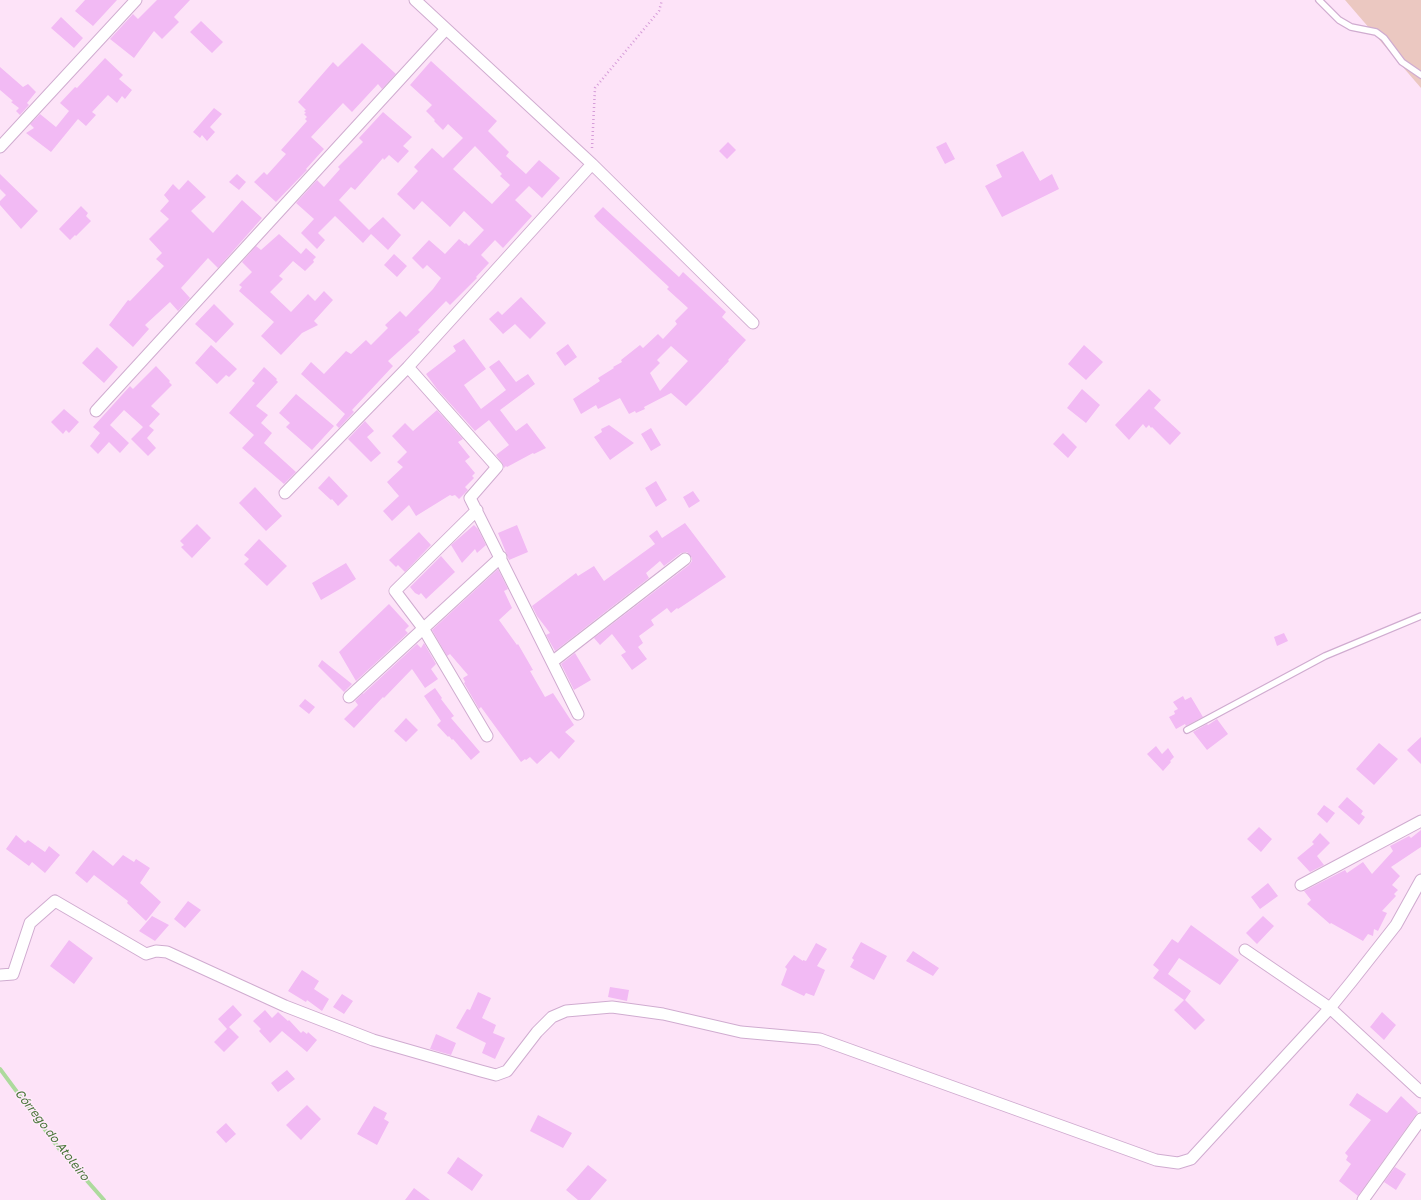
<!DOCTYPE html>
<html>
<head>
<meta charset="utf-8">
<style>
  body { margin:0 }
  canvas { display:block; background:#fde3f8 }
</style>
</head>
<body>
<canvas width="1421" height="1200"></canvas>
<script>
const g = document.querySelector('canvas').getContext('2d');
g.lineJoin = 'round';
function paint(path, color) { g.fillStyle = color; g.fill(path, 'evenodd'); }
const shape = rows => new Path2D(rows.map(r => 'M' + r).join(''));
function strokePath(path, color, width, dash) { g.strokeStyle = color; g.lineWidth = width; g.lineCap = dash ? 'butt' : 'round'; g.setLineDash(dash || []); g.stroke(path); }
function label(font, color, halo, rows, align = 'center') {
  g.font = font + ' "Golos Text",sans-serif'; g.lineWidth = 3; g.setLineDash([]); g.textBaseline = 'middle'; g.strokeStyle = halo; g.fillStyle = color; for (const [text, x, y, turn = 0] of rows) {
    g.save(); g.translate(x, y); g.rotate((+turn || 0) * Math.PI / 180); g.textAlign = isNaN(turn) ? turn : align; if (halo) g.strokeText(text, 0, 0); g.fillText(text, 0, 0); g.restore();
  }
}
paint(shape([
  [1345,0,1421,0,1421,88]
]), '#ebc8c1');
strokePath(shape([
  [0,1069,60,1150,104,1200]
]), '#adda9d', 4);
paint(shape([
  [85,0,117,0,93,26,75,11],
  [157,0,190,0,174,17,179,22,162,39,154,31,134,58,110,39,133,14,138,19],
  [61,17,83,38,74,48,51,28],
  [201,21,223,42,212,53,190,32],
  [362,43,396,74,382,89,378,84,352,112,343,103,311,137,324,149,306,169,307,170,276,202,254,182,264,172,267,175,286,154,281,150,307,121,305,119,307,117,304,114,306,113,304,111,306,110,298,102,333,62,338,67],
  [105,58,123,75,119,79,132,90,125,99,122,96,117,103,108,95,92,112,96,115,86,126,78,119,51,152,26,133,34,128,30,124,40,114,56,127,69,111,60,103,75,87,77,88],
  [431,61,497,121,488,131,509,152,506,156,526,174,539,160,560,178,542,198,529,186,515,200,532,216,503,248,495,240,481,255,489,263,476,277,477,278,450,305,446,301,418,330,420,332,388,361,393,366,352,410,354,412,339,428,336,425,345,414,301,374,311,362,324,374,346,351,351,354,366,340,371,345,388,328,385,325,400,311,406,317,433,289,441,278,427,265,423,269,412,258,429,240,445,254,459,239,465,244,466,243,469,246,484,230,464,211,450,227,422,201,414,210,397,194,418,171,414,167,432,148,443,158,463,138,448,124,443,130,434,121,435,120,426,111,432,105,410,85],
  [475,146,502,174,500,176,510,185,492,204,453,169],
  [0,67,23,87,28,84,36,92,27,103,29,105,20,115,16,111,19,108,11,102,13,101,0,90],
  [214,108,222,114,210,127,215,132,207,141,202,135,200,138,193,132],
  [383,112,412,137,403,146,409,151,398,163,389,155,384,160,383,158,355,190,351,187,339,200,369,230,383,217,401,235,388,250,371,234,363,243,335,216,318,233,325,240,317,249,301,233,314,219,296,203,317,180,324,187,340,169,338,167,363,142,359,138],
  [728,142,736,150,727,159,719,151],
  [946,142,955,159,945,164,936,147],
  [1023,151,1040,181,1052,174,1059,189,1002,217,985,186,1002,177,996,165],
  [0,174,38,211,21,229,0,205,0,201,6,195,0,189],
  [237,174,246,182,239,190,229,182],
  [188,180,206,197,191,211,213,233,242,200,262,218,218,268,208,258,181,288,190,298,178,311,170,302,145,325,149,329,133,347,109,325,128,300,130,301,164,266,156,259,162,253,149,239,169,219,160,211,169,201,164,195,173,184,179,190],
  [81,206,88,213,86,216,91,221,76,236,75,235,70,240,59,229],
  [603,207,679,277,683,272,696,284,726,312,722,317,746,340,728,360,729,361,700,392,686,406,671,393,644,407,645,409,636,413,635,411,629,414,620,398,598,409,596,405,581,414,573,399,600,381,598,378,614,368,613,367,622,362,621,360,640,345,643,348,658,334,663,339,677,324,675,321,688,308,667,289,669,287,597,220,594,216],
  [671,346,688,361,660,391,650,373,660,363,657,360],
  [279,234,301,254,306,248,316,257,313,260,314,262,305,271,293,261,279,276,283,279,270,292,291,312,308,294,315,301,324,291,333,300,314,321,318,325,302,333,281,355,261,336,274,322,239,291,242,287,239,285,252,272,242,262,256,246,261,250],
  [394,254,407,266,397,277,384,265],
  [521,297,546,323,530,339,515,324,503,334,489,319,498,311,502,315],
  [214,304,234,324,216,343,195,324],
  [464,339,486,369,464,385,481,409,506,390,489,367,499,360,516,382,528,374,535,384,500,410,516,431,527,423,546,448,534,454,533,453,507,467,506,466,504,468,502,463,496,455,509,445,489,420,475,431,437,389,426,374,456,351,453,346],
  [568,344,577,357,565,366,556,353],
  [211,345,237,369,229,377,226,375,217,384,195,363],
  [1084,345,1103,362,1086,380,1068,364],
  [97,347,118,367,104,383,82,363],
  [156,366,170,381,169,382,172,385,151,406,160,414,149,426,154,430,147,438,156,448,148,456,131,439,143,427,124,410,110,425,129,443,120,453,109,442,98,454,90,446,100,433,93,427,130,386,133,389],
  [264,367,277,379,276,380,278,382,256,406,268,415,261,423,272,433,264,443,296,472,284,484,242,448,254,435,229,413,255,383,252,381],
  [1082,389,1100,405,1086,423,1067,408],
  [1149,389,1161,400,1154,408,1181,433,1170,445,1152,427,1151,428,1149,425,1146,428,1143,424,1129,440,1115,425],
  [296,394,334,426,312,450,286,427,290,423,279,413],
  [64,409,79,422,69,433,66,430,63,434,51,422],
  [437,410,463,439,458,442,470,457,465,461,475,473,472,476,474,478,465,487,468,490,459,499,455,495,452,496,450,495,416,516,409,505,392,521,383,511,399,496,387,482,403,467,397,462,407,452,392,436,405,423,413,431],
  [365,421,374,431,367,437,381,453,371,462,348,439],
  [609,425,634,443,610,460,594,437,602,432,601,429],
  [651,428,661,445,651,451,641,434],
  [1063,433,1077,447,1068,458,1053,444],
  [329,476,348,496,338,506,332,499,331,500,318,488],
  [656,481,667,500,656,507,645,488],
  [255,487,282,516,266,531,239,503],
  [693,491,700,501,689,508,683,497],
  [685,523,726,577,678,609,677,608,671,613,667,608,651,620,654,625,639,636,643,643,638,647,647,659,632,670,621,655,626,652,612,634,600,645,594,638,689,565,692,561,692,558,687,552,681,553,664,566,660,561,646,573,649,578,555,651,546,635,550,633,537,616,532,606,576,573,578,576,594,566,604,581,655,544,649,536,657,530,662,538],
  [197,524,211,538,192,558,181,547,184,545,180,541],
  [474,525,478,529,486,545,477,553,475,549,462,563,451,545],
  [517,525,528,552,509,560,498,533],
  [419,532,431,545,405,572,398,565,396,567,389,560],
  [259,539,287,566,267,586,244,564,249,559,244,555],
  [441,556,455,572,426,599,421,593,419,595,415,593,410,587],
  [346,563,356,579,340,589,321,600,312,583],
  [498,569,508,589,504,591,512,608,499,620,517,645,518,644,533,670,530,671,545,697,553,693,574,725,565,732,575,741,559,759,551,751,537,764,530,757,526,760,525,759,521,762,481,707,479,709,464,683,465,682,463,678,468,675,450,654,447,656,432,630],
  [389,604,409,626,405,630,408,633,356,681,339,652],
  [1284,633,1288,641,1277,646,1274,637],
  [424,643,436,664,431,669,438,679,425,688,412,669,384,698,383,697,354,728,344,719,358,705,355,701,363,693,364,694,364,693,417,644,421,648],
  [575,653,591,680,574,690,561,664],
  [322,660,352,684,344,692,318,666],
  [435,688,442,698,441,699,454,716,451,718,480,752,471,760,453,739,452,740,449,736,448,737,437,725,441,721,424,696],
  [1183,696,1185,700,1191,697,1203,717,1186,726,1185,724,1176,729,1169,717,1175,714,1174,711,1178,709,1173,702],
  [305,699,315,707,309,714,299,706],
  [406,718,418,730,406,742,394,731],
  [1217,719,1228,734,1207,750,1193,732,1207,724,1208,725],
  [1421,737,1421,764,1407,750],
  [1379,743,1398,759,1374,785,1356,769],
  [1156,746,1162,754,1168,748,1174,757,1170,761,1171,762,1163,771,1147,754],
  [1347,797,1363,811,1361,814,1365,817,1359,825,1338,807],
  [1324,805,1335,813,1327,823,1317,814],
  [1259,827,1272,839,1261,852,1247,839],
  [1421,830,1421,847,1391,867,1400,876,1392,885,1398,890,1394,894,1396,896,1382,911,1387,913,1378,931,1374,929,1373,936,1368,934,1363,941,1331,923,1330,924,1307,904,1311,900,1304,891,1345,870,1347,873,1363,862,1372,874,1393,851,1390,846,1409,836,1411,838],
  [1320,833,1330,843,1317,856,1324,865,1310,872,1297,858,1314,844,1312,842],
  [16,835,25,843,28,840,45,852,49,846,60,855,45,873,32,862,29,866,6,849],
  [93,850,113,866,123,855,134,862,136,859,150,868,140,883,161,902,146,921,127,903,128,901,94,875,87,883,75,873],
  [1268,883,1278,896,1260,909,1251,897],
  [188,901,201,910,185,928,174,919],
  [152,916,169,925,155,941,139,931],
  [1263,916,1274,926,1257,944,1246,933],
  [1191,925,1239,960,1220,985,1179,958,1168,974,1191,991,1185,1000,1205,1020,1195,1030,1174,1010,1184,1000,1153,978,1159,970,1153,965,1172,939,1178,943],
  [69,940,93,958,74,984,50,966],
  [861,942,887,956,874,980,850,967,854,960,852,958],
  [816,943,827,949,817,966,825,970,814,996,806,993,804,996,781,985,787,969,785,967,794,955,803,961,803,960,806,961],
  [913,951,939,968,933,976,906,961],
  [302,970,319,981,314,989,329,999,322,1011,307,1000,306,1002,288,991],
  [610,987,629,990,627,1001,608,997],
  [478,992,491,998,482,1018,496,1025,493,1033,505,1038,495,1059,482,1053,486,1043,456,1028,467,1009,470,1010],
  [342,994,353,1001,344,1014,333,1007],
  [233,1005,242,1015,229,1027,239,1037,224,1052,214,1042,227,1029,218,1019],
  [265,1010,272,1018,278,1012,288,1021,289,1020,301,1033,303,1031,307,1034,308,1032,317,1040,307,1052,282,1031,270,1043,259,1031,261,1029,253,1021],
  [1382,1012,1396,1025,1384,1040,1370,1027],
  [436,1034,456,1043,451,1055,430,1049],
  [287,1070,295,1079,278,1092,271,1083],
  [1357,1093,1387,1113,1401,1096,1418,1112,1358,1196,1339,1181,1351,1164,1346,1160,1348,1156,1345,1153,1371,1120,1349,1105],
  [307,1105,321,1119,301,1140,286,1125],
  [374,1106,387,1113,384,1119,389,1122,377,1145,357,1134],
  [538,1115,572,1133,563,1148,530,1131],
  [226,1123,236,1134,226,1143,216,1132],
  [458,1157,483,1175,472,1191,447,1173],
  [588,1165,607,1180,590,1200,578,1200,566,1190],
  [1395,1167,1406,1174,1396,1190,1384,1182],
  [414,1188,430,1200,405,1200]
]), '#f2baf4');
const lane = shape([
  [1319,0,1339,20,1351,27,1376,32,1384,38,1402,62,1421,75],
  [1187,730,1325,656,1421,616]
]);
const street = shape([
  [415,0,592,164,753,323],
  [0,147,136,0],
  [408,367,497,467,470,498,578,714],
  [96,411,446,29],
  [285,493,408,367,592,164],
  [477,510,395,591,423,628,487,736],
  [552,662,685,559],
  [349,697,501,557],
  [1301,885,1421,821],
  [1245,950,1330,1008,1421,1092],
  [0,975,13,974,30,923,55,901,146,954,156,951,167,952,285,1006,373,1040,481,1071,496,1075,507,1071,537,1032,552,1017,566,1011,612,1007,663,1014,741,1032,820,1039,1156,1160,1178,1163,1191,1159,1330,1008,1352,981,1396,925,1421,880],
  [1363,1200,1421,1119]
]);
strokePath(lane, '#d0acd0', 8);
strokePath(street, '#d0acd0', 13);
strokePath(shape([
  [592,148,595,88,659,11,662,0]
]), '#d69dd9', 2.5, [1, 3]);
strokePath(lane, '#fff', 5.5);
strokePath(street, '#fff', 11);
label('italic 12px', '#487538', '#ffeafb', [
  ["Córrego do Atoleiro",52,1135,52]
]);
</script>
</body>
</html>
